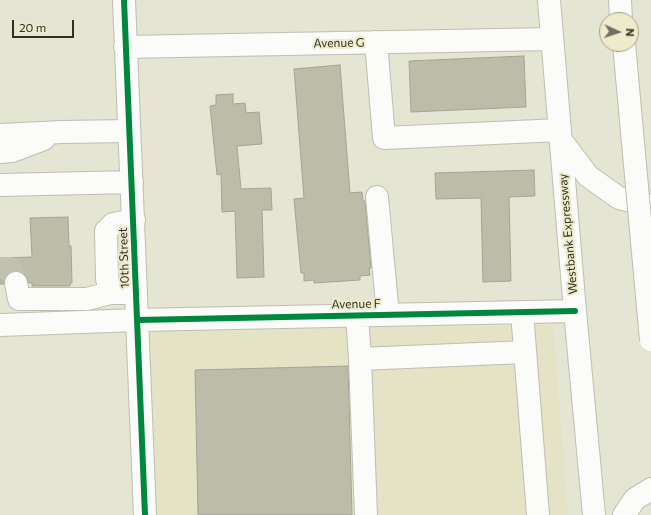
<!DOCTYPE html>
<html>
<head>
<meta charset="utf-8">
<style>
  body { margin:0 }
  #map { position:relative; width:651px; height:515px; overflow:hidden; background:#e5e5d4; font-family:Commissioner,sans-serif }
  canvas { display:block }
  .north { position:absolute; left:599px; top:12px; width:40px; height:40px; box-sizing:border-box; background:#edebcc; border:1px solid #a2a089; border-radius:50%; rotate:93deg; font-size:11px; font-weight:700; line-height:16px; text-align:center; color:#313024 }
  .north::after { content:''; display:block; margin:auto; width:14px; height:18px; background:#706f62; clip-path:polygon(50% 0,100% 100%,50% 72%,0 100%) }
  .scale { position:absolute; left:12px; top:20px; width:62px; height:18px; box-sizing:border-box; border:2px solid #313024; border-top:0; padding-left:5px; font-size:12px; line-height:14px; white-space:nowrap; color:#313024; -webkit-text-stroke:3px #edebcc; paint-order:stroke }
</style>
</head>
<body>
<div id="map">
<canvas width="651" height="515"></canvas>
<div class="north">N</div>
<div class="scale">20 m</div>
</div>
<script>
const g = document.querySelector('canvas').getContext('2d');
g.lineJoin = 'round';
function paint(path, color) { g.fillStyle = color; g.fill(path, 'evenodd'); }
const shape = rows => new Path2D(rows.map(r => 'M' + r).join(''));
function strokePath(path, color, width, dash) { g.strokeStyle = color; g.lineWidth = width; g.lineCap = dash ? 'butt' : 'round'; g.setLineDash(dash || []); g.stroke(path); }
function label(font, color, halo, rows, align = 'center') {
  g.font = font + ' Commissioner,sans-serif'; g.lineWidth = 4; g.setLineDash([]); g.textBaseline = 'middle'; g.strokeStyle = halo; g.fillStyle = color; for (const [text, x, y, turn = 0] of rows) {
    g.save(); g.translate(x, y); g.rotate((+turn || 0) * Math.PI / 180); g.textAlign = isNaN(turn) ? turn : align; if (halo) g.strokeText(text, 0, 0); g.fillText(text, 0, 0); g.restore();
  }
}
paint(shape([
  [553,326,568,515,155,515,148,327]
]), '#e5e3c6');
const building = shape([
  [524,56,526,107,411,112,409,61,524,56],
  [340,65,350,193,362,192,363,201,365,201,371,268,369,268,370,275,360,276,360,280,314,283,314,280,304,281,304,273,301,273,297,232,294,199,304,198,294,69,340,65],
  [233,94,233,104,245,103,246,113,259,112,262,144,237,146,241,189,271,188,272,210,262,210,264,277,237,278,235,211,222,212,221,174,217,175,210,106,216,105,216,95,233,94],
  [534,170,535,196,509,197,511,281,483,282,481,198,436,199,435,173,534,170],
  [68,217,69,246,71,246,72,283,70,283,70,286,32,286,32,283,29,283,25,275,20,271,14,271,8,274,4,278,4,284,0,284,0,258,32,257,30,218,68,217],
  [348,366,352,515,198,515,195,370,348,366]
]);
paint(building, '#bdbca9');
strokePath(building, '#a4a496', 1);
strokePath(shape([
  [0,268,10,268,16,283]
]), '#c1c1b1', 22, [22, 11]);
const minor = shape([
  [124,0,145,515],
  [376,42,384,138,560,130],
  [125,47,552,39],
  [0,135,62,132,129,131],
  [0,152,12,151,44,139],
  [0,185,132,182],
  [377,197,388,315],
  [134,220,113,224,106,231,107,278,110,293,136,293],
  [16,283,19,299,87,299,110,293],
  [522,312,538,515],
  [357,315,360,359,366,515],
  [0,325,138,320,575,311],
  [360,359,525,352]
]);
const major = shape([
  [549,0,575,311,594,515],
  [560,139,588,176,619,198,651,206],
  [624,515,635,499,651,489]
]);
const highway = shape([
  [620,0,621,20]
]);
strokePath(minor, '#bebeb1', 24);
strokePath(major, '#bebeb1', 24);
strokePath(highway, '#bebeb1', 24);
strokePath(minor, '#fbfbf9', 22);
strokePath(major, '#fbfbf9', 22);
strokePath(highway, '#fbfbf9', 22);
const highwayBridge = shape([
  [624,44,651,340]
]);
strokePath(highwayBridge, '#bebeb1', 24, []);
strokePath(highwayBridge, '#fbfbf9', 22);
strokePath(shape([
  [124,0,145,515],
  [138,320,575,311]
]), '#00873e', 6);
label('12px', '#313024', '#edebcc', [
  ["Avenue G",339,43,-1],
  ["Westbank Expressway",568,234,-95],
  ["10th Street",124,258,-92],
  ["Avenue F",356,304,-1]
]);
</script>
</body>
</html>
